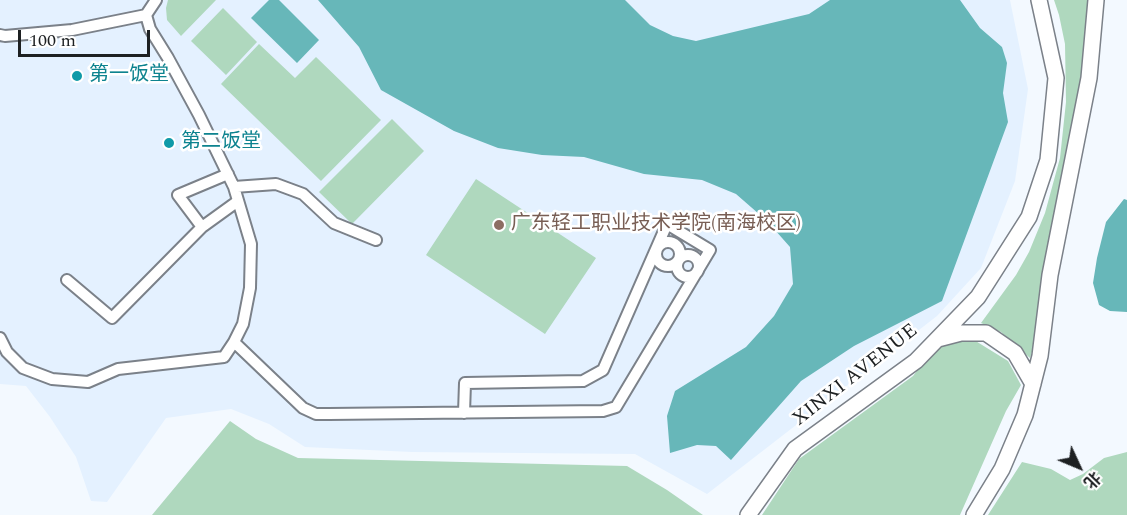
<!DOCTYPE html>
<html>
<head>
<meta charset="utf-8">
<style>
  body { margin:0 }
  #map { position:relative; width:1127px; height:515px; overflow:hidden; background:#f3f9ff; font-family:Spectral,"Noto Sans SC",serif }
  canvas { display:block }
  .north { position:absolute; left:1049px; top:437px; width:60px; height:60px; -webkit-text-stroke:4px #fff; paint-order:stroke; rotate:134deg; font-size:16px; font-weight:700; line-height:24px; text-align:center; color:#1d2022 }
  .north::after { content:''; display:block; margin:auto; width:21px; height:27px; background:#1d2022; clip-path:polygon(50% 0,100% 100%,50% 72%,0 100%) }
  .scale { position:absolute; left:18px; top:30px; width:132px; height:27px; box-sizing:border-box; border:3px solid #1d2022; border-top:0; padding-left:8px; font-size:18px; line-height:21px; white-space:nowrap; color:#1d2022; -webkit-text-stroke:4px #fff; paint-order:stroke }
</style>
</head>
<body>
<div id="map">
<canvas width="1127" height="515"></canvas>
<div class="north">北</div>
<div class="scale">100 m</div>
</div>
<script>
const g = document.querySelector('canvas').getContext('2d');
g.lineJoin = 'round';
function paint(path, color) { g.fillStyle = color; g.fill(path, 'evenodd'); }
const shape = rows => new Path2D(rows.map(r => 'M' + r).join(''));
function strokePath(path, color, width, dash) { g.strokeStyle = color; g.lineWidth = width; g.lineCap = dash ? 'butt' : 'round'; g.setLineDash(dash || []); g.stroke(path); }
function label(font, color, halo, rows, align = 'center') {
  g.font = font + ' Spectral,"Noto Sans SC",serif'; g.lineWidth = 5; g.setLineDash([]); g.textBaseline = 'middle'; g.strokeStyle = halo; g.fillStyle = color; for (const [text, x, y, turn = 0] of rows) {
    g.save(); g.translate(x, y); g.rotate((+turn || 0) * Math.PI / 180); g.textAlign = isNaN(turn) ? turn : align; if (halo) g.strokeText(text, 0, 0); g.fillText(text, 0, 0); g.restore();
  }
}
paint(shape([
  [0,0,1010,0,1028,89,1015,181,981,268,937,316,707,494,635,454,412,452,305,447,269,424,231,409,166,418,107,502,91,501,76,457,50,417,26,386,0,384]
]), '#e4f1ff');
paint(shape([
  [168,0,216,0,181,36,167,20,166,8],
  [1054,0,1088,0,1089,7,1083,62,1083,80,1043,272,1036,339,1030,358,1001,332,981,323,1016,275,1029,252,1045,213,1060,158,1066,102,1065,44,1059,15],
  [223,8,257,42,226,75,191,41],
  [259,44,295,78,316,57,381,120,321,181,221,84],
  [392,119,424,151,352,224,319,192],
  [476,179,596,258,545,334,426,255],
  [942,338,974,340,1008,361,1021,385,1006,411,960,515,762,515,799,459,913,376],
  [230,421,256,439,298,458,627,466,667,490,703,515,152,515],
  [1127,452,1127,515,988,515,1022,462,1051,469,1070,480,1083,474,1104,458]
]), '#afd8be');
paint(shape([
  [269,0,279,0,319,40,297,63,251,18],
  [318,0,625,0,650,25,673,36,696,41,809,14,830,0,960,0,980,28,1002,47,1007,63,1003,93,1008,122,942,301,854,346,801,381,731,460,716,446,697,445,670,453,667,416,675,391,746,347,774,316,793,284,790,247,767,221,736,194,702,180,644,174,584,157,542,155,498,148,454,131,381,90,359,47],
  [1124,199,1127,200,1127,312,1110,311,1099,305,1093,283,1097,258,1106,222]
]), '#67b7b9');
const street = shape([
  [146,15,150,29,168,58,199,115,234,187,251,244,250,288,243,324,234,342,303,408,316,414,329,414,603,411,616,407,710,250,667,224,603,370,583,381,465,383,464,413],
  [146,15,156,0],
  [0,35,5,36,72,30,146,15],
  [228,174,178,195,202,227,238,201],
  [234,187,276,184,303,194,334,223,376,240],
  '656 254a12 12 0 1 1 24 0a12 12 0 1 1-24 0Z',
  '677 266a11 11 0 1 1 22 0a11 11 0 1 1-22 0Z',
  [67,280,112,318,202,227],
  [0,338,7,352,23,368,52,379,88,382,118,369,224,357,234,342]
]);
const secondary = shape([
  [938,339,961,333,986,333,1015,353,1033,384],
  [748,515,795,449,916,361,978,297,1029,217,1048,160,1056,78,1039,0],
  [974,515,1002,469,1025,415,1040,356,1050,275,1089,78,1096,0]
]);
strokePath(street, '#7b8189', 14);
strokePath(secondary, '#7b8189', 18);
strokePath(street, '#fff', 10);
strokePath(secondary, '#fff', 15);
for (const [x, y, r, color] of [
  [77,76,6,"#0f9aa8"],
  [169,143,6,"#0f9aa8"],
  [499,225,6,"#8d6e63"]
]) { const dot = new Path2D(); dot.arc(x, y, r, 0, 2 * Math.PI); g.fillStyle = color; g.fill(dot); strokePath(dot, '#fff', 2); }
label('20px', '#0d838f', '#fff', [
  ["第一饭堂",89,76],
  ["第二饭堂",181,143]
], 'left');
label('20px', '#785e54', '#fff', [
  ["广东轻工职业技术学院(南海校区)",511,225]
], 'left');
label('20px', '#1d2022', '#fff', [
  ["XINXI AVENUE",856,376,-38]
]);
</script>
</body>
</html>
